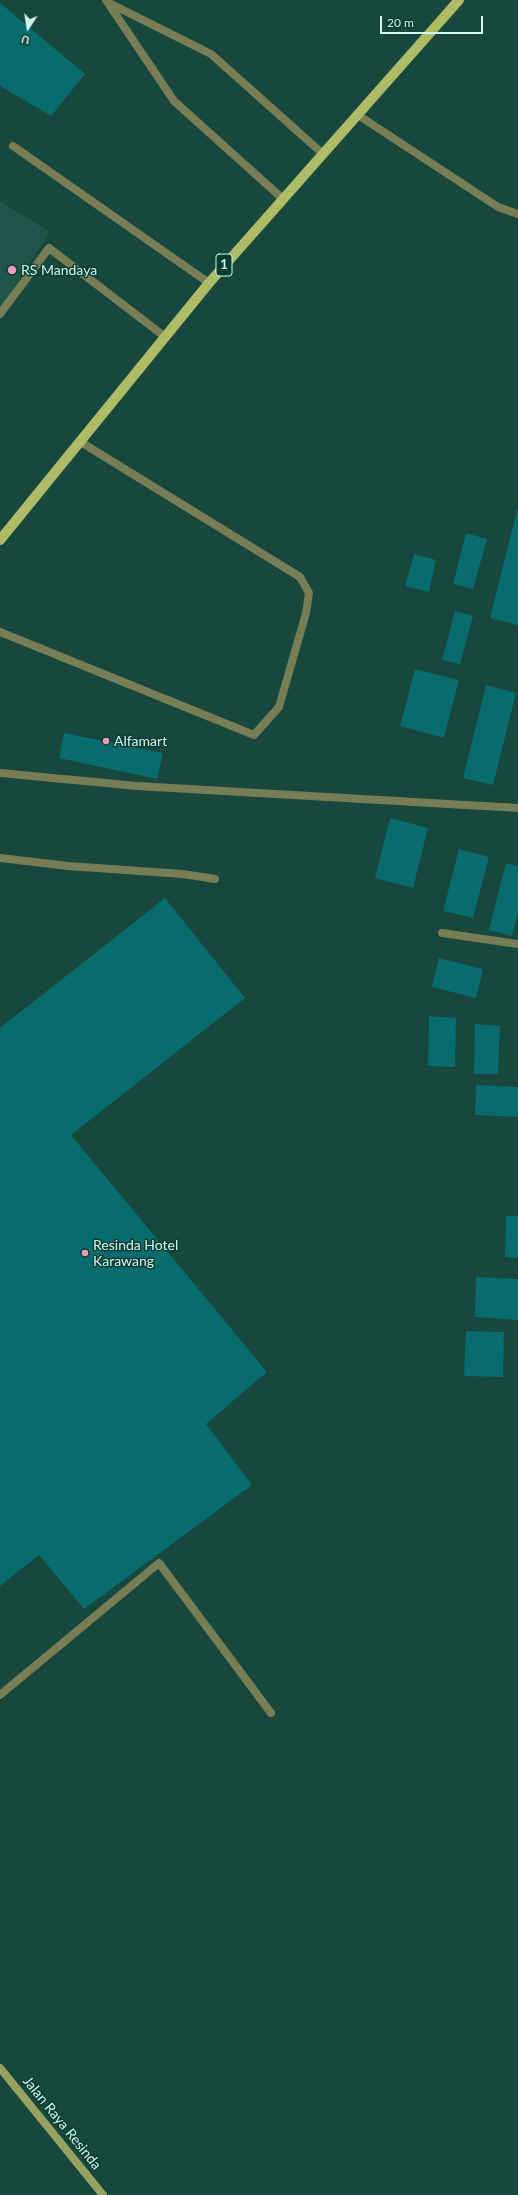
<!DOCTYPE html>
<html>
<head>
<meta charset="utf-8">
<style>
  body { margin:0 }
  #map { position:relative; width:518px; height:2195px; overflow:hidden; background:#17473d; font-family:Lato,sans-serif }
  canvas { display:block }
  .north { position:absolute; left:8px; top:8px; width:40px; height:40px; -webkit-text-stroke:3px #093c33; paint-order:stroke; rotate:192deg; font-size:11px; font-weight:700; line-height:16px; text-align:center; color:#d1faef }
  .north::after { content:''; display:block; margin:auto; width:14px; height:18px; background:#d1faef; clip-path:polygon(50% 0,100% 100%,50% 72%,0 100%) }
  .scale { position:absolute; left:380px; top:16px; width:103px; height:18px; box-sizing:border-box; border:2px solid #d1faef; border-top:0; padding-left:5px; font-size:12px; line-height:14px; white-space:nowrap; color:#d1faef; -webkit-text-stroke:3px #093c33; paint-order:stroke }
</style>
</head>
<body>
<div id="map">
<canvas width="518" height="2195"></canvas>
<div class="north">U</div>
<div class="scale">20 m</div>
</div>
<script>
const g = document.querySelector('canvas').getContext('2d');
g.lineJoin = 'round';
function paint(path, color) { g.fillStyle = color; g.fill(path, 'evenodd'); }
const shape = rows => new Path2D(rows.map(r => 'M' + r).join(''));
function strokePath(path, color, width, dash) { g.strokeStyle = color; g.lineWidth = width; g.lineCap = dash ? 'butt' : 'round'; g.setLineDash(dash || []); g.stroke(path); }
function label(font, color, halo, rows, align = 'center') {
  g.font = font + ' Lato,sans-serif'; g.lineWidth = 3; g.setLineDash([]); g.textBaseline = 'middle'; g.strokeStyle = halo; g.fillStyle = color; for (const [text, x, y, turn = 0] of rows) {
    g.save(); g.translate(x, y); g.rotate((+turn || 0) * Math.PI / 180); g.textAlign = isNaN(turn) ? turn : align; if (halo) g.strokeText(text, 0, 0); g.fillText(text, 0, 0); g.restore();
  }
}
paint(shape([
  [0,201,50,232,0,309]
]), '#1f554a');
paint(shape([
  [0,3,85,74,51,116,0,86],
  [517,510,518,510,518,625,490,618],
  [466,533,487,539,473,589,453,584],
  [414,554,436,560,429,592,405,586],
  [455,611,473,616,460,664,442,660],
  [415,669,459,680,444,738,400,726],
  [486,685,516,693,493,785,463,778],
  [64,733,163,753,157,779,59,758],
  [390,818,428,828,413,888,375,878],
  [459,849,489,857,473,918,443,911],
  [506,863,518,866,518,913,512,936,489,930],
  [165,898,245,998,71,1135,267,1372,206,1424,252,1485,84,1609,39,1555,0,1586,0,1028],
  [439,958,483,969,476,998,432,987],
  [429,1016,456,1018,455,1067,428,1066],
  [475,1024,500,1026,498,1074,474,1074],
  [476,1085,518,1087,518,1117,475,1115],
  [506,1216,518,1216,518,1258,505,1257],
  [476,1277,518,1279,518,1320,475,1317],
  [466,1331,504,1332,503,1377,464,1376]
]), '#066c6d');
strokePath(shape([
  [358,115,498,207,518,214],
  [13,146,209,283],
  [0,314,49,248,164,336],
  [0,632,254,735,279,707,306,613,309,593,300,577,79,441],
  [0,858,68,866,183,874,215,879],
  [0,1695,159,1563,271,1713]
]), '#777e55', 8);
strokePath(shape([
  [106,0,174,101,283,199],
  [109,3,211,54,323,154],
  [0,773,137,786,518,808],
  [442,933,518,944]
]), '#777e55', 8);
strokePath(shape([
  [0,2068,103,2195]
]), '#96a25f', 8);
strokePath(shape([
  [0,540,209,283,459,0]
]), '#aebd65', 10);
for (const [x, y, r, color] of [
  [12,270,5,"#ef9ab8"],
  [106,741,4,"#ef9ab8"],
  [85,1253,4,"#ef9ab8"]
]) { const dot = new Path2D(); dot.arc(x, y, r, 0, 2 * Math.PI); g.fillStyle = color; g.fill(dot); strokePath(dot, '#093c33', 1.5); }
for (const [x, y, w] of [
  [224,265,16]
]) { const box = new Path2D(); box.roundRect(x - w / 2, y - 11, w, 22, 3); g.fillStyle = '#093c33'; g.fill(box); strokePath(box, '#d1faef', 1); }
label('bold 13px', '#d1faef', null, [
  ["1",224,265]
]);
label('14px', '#d1faef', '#093c33', [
  ["RS Mandaya",21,270],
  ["Alfamart",114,741],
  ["Resinda Hotel",93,1245],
  ["Karawang",93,1261]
], 'left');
label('14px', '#d1faef', '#093c33', [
  ["Jalan Raya Resinda",62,2123,51]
]);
</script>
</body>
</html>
